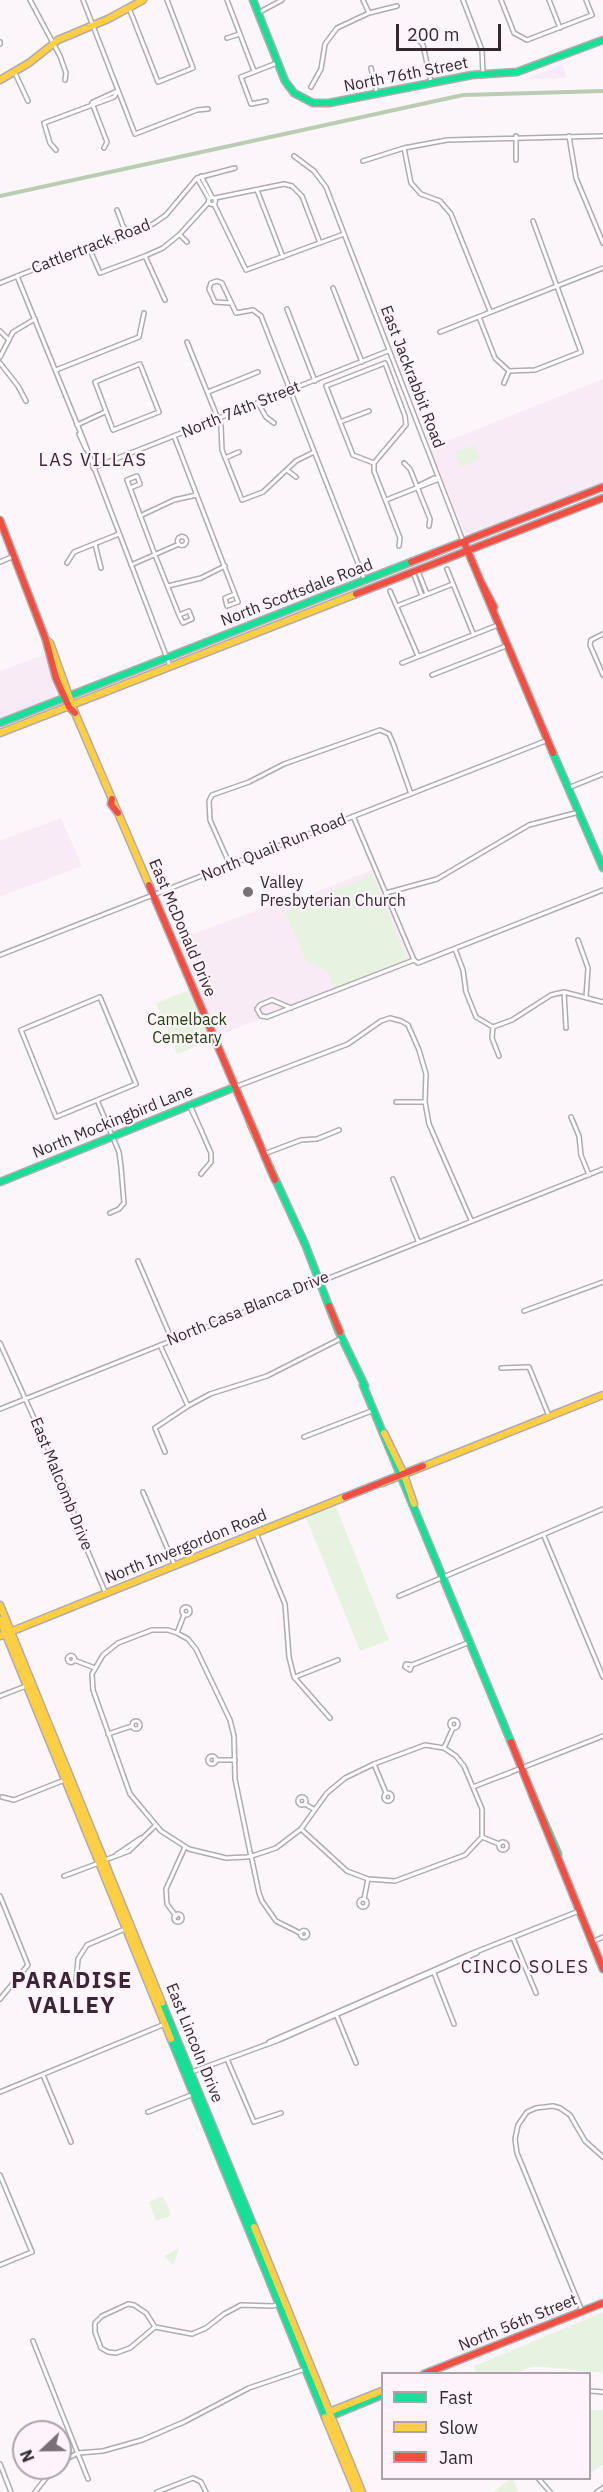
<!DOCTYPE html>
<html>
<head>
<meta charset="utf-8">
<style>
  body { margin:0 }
  #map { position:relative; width:603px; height:2492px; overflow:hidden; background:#fcf6fa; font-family:"IBM Plex Sans",sans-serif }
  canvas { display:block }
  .legend { position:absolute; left:381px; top:2372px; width:210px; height:108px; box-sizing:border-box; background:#fff3fb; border:2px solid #aea2aa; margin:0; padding:8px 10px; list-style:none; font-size:18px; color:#342931 }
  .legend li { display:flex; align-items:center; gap:12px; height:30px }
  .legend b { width:30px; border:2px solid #aea2aa }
  .north { position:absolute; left:12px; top:2420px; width:60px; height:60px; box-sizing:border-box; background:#fff3fb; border:2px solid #aea2aa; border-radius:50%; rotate:248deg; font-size:16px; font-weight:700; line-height:24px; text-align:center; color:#342931 }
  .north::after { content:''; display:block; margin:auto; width:21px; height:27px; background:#7a7177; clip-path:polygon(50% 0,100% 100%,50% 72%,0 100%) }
  .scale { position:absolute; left:396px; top:24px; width:105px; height:27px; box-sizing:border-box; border:3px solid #342931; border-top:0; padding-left:8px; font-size:18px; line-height:21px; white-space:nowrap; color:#342931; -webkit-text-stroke:4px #fff3fb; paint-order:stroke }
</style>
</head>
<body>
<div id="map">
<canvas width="603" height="2492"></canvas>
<ul class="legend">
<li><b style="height:8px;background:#16e098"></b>Fast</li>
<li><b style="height:8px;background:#ffcf43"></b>Slow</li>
<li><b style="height:8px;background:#f24e42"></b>Jam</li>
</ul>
<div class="north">N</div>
<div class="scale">200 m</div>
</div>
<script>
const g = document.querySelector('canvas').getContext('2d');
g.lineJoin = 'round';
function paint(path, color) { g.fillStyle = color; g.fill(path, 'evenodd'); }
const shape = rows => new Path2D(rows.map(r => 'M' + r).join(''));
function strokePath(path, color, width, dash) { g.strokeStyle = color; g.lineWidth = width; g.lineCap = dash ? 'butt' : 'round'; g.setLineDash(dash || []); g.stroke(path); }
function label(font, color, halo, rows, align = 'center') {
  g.font = font + ' "IBM Plex Sans",sans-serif'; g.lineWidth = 4.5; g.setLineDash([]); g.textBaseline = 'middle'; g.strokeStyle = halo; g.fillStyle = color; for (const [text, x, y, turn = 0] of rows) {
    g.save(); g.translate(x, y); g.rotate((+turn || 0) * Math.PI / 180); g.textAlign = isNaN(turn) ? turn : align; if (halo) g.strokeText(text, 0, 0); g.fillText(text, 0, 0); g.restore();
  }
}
paint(shape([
  [562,64,567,78,525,79,559,66],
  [603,379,603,483,473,534,464,532,430,448],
  [46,654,56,696,0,719,0,671],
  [61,818,82,866,0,897,0,841],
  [372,870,410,960,217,1036,176,940,296,896,298,899]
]), '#f9ebf5');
paint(shape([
  [474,445,480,459,460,467,454,452],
  [372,874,407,959,334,989,328,971,306,961,285,911],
  [189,990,211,1041,177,1054,156,1003],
  [335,1504,389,1640,360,1651,305,1515],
  [163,2196,170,2211,170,2216,156,2221,149,2202],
  [179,2248,174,2264,172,2264,164,2256],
  [603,2312,603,2373,545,2367,531,2367,517,2373,476,2373,474,2366],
  [590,2410,603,2410,603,2465,590,2473],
  [510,2479,513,2479,518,2492,493,2492]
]), '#e7f3e1');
strokePath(shape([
  [0,196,463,95,603,91]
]), '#bacdb2', 4);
const street = shape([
  [30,0,60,56,66,73,65,80],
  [83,0,135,134,197,110,208,109],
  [227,0,254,71],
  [363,0,369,13],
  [463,0,482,50,483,74],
  [501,0,514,33,527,40,592,15,586,0],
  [549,0,560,28],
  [129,8,158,82,193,68,167,0],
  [258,13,282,0],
  [227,38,240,34],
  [418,39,423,45,431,82],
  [0,42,0,44],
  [371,68,377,94],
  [15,73,28,101],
  [311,87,321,69,325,44,337,28,369,13,397,6],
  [266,101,251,104,241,77,277,63],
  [93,102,117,91],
  [92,103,107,142,104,148],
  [516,136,516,160],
  [569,136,576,178,603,243],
  [404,148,411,183,421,194,440,201,451,214,490,311],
  [56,150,50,143,44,123,114,97,118,91],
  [294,156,314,171,326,187,463,541],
  [363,161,404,148,447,140,603,136],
  [201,176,212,197],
  [197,178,209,199],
  [257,190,283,257],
  '208.5 201a3.5 3.5 0 1 1 7 0a3.5 3.5 0 1 1-7 0Z',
  [215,198,284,184,292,186,302,196,320,243],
  [214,204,246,270,344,234],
  [117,210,123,226],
  [180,235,187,242],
  [124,237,123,226,130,234],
  [90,250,100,273,145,256,163,248,180,234,209,202],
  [145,256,165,300],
  [17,276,82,436,170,666],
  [0,283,70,255,112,242,153,224,166,215,197,178,235,168],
  [333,288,362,362],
  [230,303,215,302,209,289,211,283,217,281,222,283,236,313,253,310,261,316,365,581],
  [287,309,315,381],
  [479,317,495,358,509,371,535,370,581,352,533,221],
  [0,331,9,340],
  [440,332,603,268],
  [187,342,221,426,222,450,242,500,263,492,296,461,314,452],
  [0,357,13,332,35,319],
  [0,363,18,386,26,401],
  [385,363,405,416,406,425,374,463,353,455,326,386,385,363],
  [140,364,159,412,113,430,95,382,140,364],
  [56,370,139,337,144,313],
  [504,383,509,371],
  [208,392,258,372],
  [258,403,266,417,274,423],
  [340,422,369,411],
  [77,425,105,412],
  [79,434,86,449],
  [174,436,238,602,227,606,225,598,235,594],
  [225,458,239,452],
  [374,463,374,471,400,538,399,546],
  [404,463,410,469,430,519,429,526],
  [93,468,388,351],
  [287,470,296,477],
  [418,486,434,478,439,479],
  [130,488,140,484,137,476,127,480,130,488,155,555,179,615],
  [386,500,439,479],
  [140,516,174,500,197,495],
  '177.5 541a4.5 4.5 0 1 1 9 0a4.5 4.5 0 1 1-9 0Z',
  [95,544,101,568],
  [0,562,14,556],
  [67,563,74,552,119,534],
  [131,565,179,544],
  [447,569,473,633],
  [418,571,427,594],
  [413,572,422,596],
  [168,586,201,578,225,566],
  [390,591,418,656],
  [397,606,453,584],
  [189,611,192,619,183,623,179,615,189,611],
  [603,634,591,640,590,645,603,675],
  [402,663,498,625],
  [432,675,506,646],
  [568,788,603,774],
  [353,816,414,960,418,963,603,890],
  [230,865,210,820,209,801,212,795,249,782,284,764,380,730,389,734,393,743,411,794],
  [386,893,437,879,529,825,579,812],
  [578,940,588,968,586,997],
  [455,949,463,970,466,992,476,1017,493,1027],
  [0,955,548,740],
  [564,992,566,1028],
  [100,997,136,1084,56,1117,21,1030,100,997],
  [291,1008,272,1000,260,1005,257,1009,261,1016,267,1017,414,960],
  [493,1027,512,1020,551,995,564,992,603,1002],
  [493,1027,492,1038,499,1056],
  [235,1087,348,1044,381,1021,390,1018,401,1021,408,1025,419,1050,426,1074,425,1102,429,1124,471,1220],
  [97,1100,119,1152,121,1167,124,1203,119,1209,110,1213],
  [396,1102,425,1102],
  [190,1105,211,1153,211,1162,201,1174],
  [190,1107,202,1132],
  [571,1117,579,1136,581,1155,589,1175],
  [264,1154,301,1140,317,1139,339,1130],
  [393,1179,418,1241],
  [138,1261,172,1340],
  [524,1311,603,1282],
  [0,1343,68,1493,80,1533,106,1594],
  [160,1345,188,1406],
  [501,1368,529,1367,549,1416],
  [0,1409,603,1169],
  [304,1437,374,1410],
  [165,1452,155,1428,188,1406,210,1394,267,1376,342,1338],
  [143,1492,175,1566],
  [256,1533,285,1604,289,1657,294,1677,330,1718],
  [544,1536,603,1677],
  [399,1596,603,1509],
  '182 1611a4 4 0 1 1 8 0a4 4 0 1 1-8 0Z',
  [177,1633,184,1615],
  '67.5 1659a3.5 3.5 0 1 1 7 0a3.5 3.5 0 1 1-7 0Z',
  [74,1660,95,1668],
  [412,1665,410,1670,405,1667,406,1664,412,1665,470,1642],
  [295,1677,338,1660],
  [0,1696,26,1686],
  '450 1724a4 4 0 1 1 8 0a4 4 0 1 1-8 0Z',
  '132 1725a4 4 0 1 1 8 0a4 4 0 1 1-8 0Z',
  [108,1734,132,1726],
  [444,1748,453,1728],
  '208 1760a4 4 0 1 1 8 0a4 4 0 1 1-8 0Z',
  [215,1760,235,1760],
  [374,1764,386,1793],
  [488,1781,510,1773],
  [473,1787,603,1736],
  '384 1797a4 4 0 1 1 8 0a4 4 0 1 1-8 0Z',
  [2,1797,14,1800,67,1779],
  '298 1801a4 4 0 1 1 8 0a4 4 0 1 1-8 0Z',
  [305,1804,315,1810],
  [482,1837,499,1844],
  '499 1846a4 4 0 1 1 8 0a4 4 0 1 1-8 0Z',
  [116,1855,141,1838],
  [105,1860,129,1851,155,1826],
  [64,1876,99,1863],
  [0,1896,28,1965,0,1999],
  [364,1899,368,1879],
  '359 1903a4 4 0 1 1 8 0a4 4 0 1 1-8 0Z',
  '174 1918a4 4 0 1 1 8 0a4 4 0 1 1-8 0Z',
  [176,1916,167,1904,166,1889,185,1847],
  '300.5 1934a3.5 3.5 0 1 1 7 0a3.5 3.5 0 1 1-7 0Z',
  [300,1933,276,1921,262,1901,259,1893,252,1860,250,1852,235,1779,234,1736,230,1720,196,1649,188,1639,177,1633,168,1630,152,1630,118,1643,103,1655,92,1674,93,1690,130,1794,161,1831,189,1849,226,1858,247,1857,255,1855,276,1848,301,1829,327,1793,345,1778,374,1764,425,1745,444,1748,456,1756,464,1766,482,1809,482,1837,465,1855,395,1881,368,1879,347,1871,301,1829],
  [513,1938,536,1993],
  [592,1942,603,1937],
  [434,1973,454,2024],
  [76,1981,78,1959,87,1945,132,1926],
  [336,2014,356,2063],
  [269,2042,468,1955,579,1911],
  [227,2059,254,2122,281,2113],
  [186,2074,279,2040,477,1953],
  [43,2075,71,2142],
  [0,2092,165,2024],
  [148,2112,199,2092],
  [0,2175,32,2252,0,2265],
  [582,2311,517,2153,515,2139,518,2125,527,2112,536,2108,553,2106,560,2108,570,2115,585,2141,603,2157],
  [155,2327,146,2313,134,2305,128,2304,102,2316,95,2323,95,2332,101,2348,108,2352,116,2353,130,2348,155,2327,192,2334,206,2328,224,2314,241,2305,273,2306,285,2302],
  [33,2341,88,2479],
  [590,2391,603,2392],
  [60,2462,78,2453,103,2451,142,2440,184,2422,249,2388,311,2367],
  [0,2464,11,2492],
  [538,2478,550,2492],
  [35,2492,54,2468],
  [157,2492,193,2478,201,2482,206,2492],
  [597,2492,603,2488]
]);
const fast = shape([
  [253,0,285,81,294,93,313,103,329,103,472,75,517,72,603,40],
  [0,723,411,562],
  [553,753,603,868],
  [265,1157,305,1244,338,1330,365,1386],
  [0,1182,235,1087],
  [363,1385,511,1742],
  [532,1794,558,1854],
  [162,2003,254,2227],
  [171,2039,325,2417],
  [331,2416,382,2395]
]);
const slow = shape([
  [0,80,29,63,58,40,108,19,143,0],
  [46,640,50,643,75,713,149,885],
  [0,733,356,594],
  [250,1122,256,1136],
  [384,1433,403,1472,414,1504],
  [382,1483,603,1395],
  [0,1605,162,2003],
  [0,1620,171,2039],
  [0,1636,345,1497],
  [254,2227,362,2492],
  [329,2412,382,2391],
  [325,2417,356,2492]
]);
const jam = shape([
  [0,520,46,640,56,678,69,707,75,713],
  [464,542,553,753],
  [411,562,603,487],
  [482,584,494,607,493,611],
  [356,594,603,498],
  [112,799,111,804,118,813],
  [149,885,275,1180],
  [329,1306,340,1332],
  [345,1497,423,1466],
  [511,1742,603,1969],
  [424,2374,603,2303]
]);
strokePath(street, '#b1aaaf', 6);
strokePath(fast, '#b1aaaf', 9);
strokePath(slow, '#b1aaaf', 9);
strokePath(jam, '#b1aaaf', 9);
strokePath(street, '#fffefe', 3);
strokePath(fast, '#16e098', 6);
strokePath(slow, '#ffcf43', 6);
strokePath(jam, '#f24e42', 6);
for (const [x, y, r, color] of [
  [248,892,6,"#7a7177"]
]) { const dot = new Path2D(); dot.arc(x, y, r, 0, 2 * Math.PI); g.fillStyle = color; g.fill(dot); strokePath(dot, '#fff3fb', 2); }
label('16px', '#342931', '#fff3fb', [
  ["North 76th Street",406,75,-11],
  ["Cattlertrack Road",91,247,-21],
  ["East Jackrabbit Road",412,377,69],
  ["North 74th Street",241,410,-22],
  ["North Scottsdale Road",297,593,-21],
  ["North Quail Run Road",274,848,-22],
  ["East McDonald Drive",182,928,67],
  ["North Mockingbird Lane",113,1122,-22],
  ["North Casa Blanca Drive",248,1309,-22],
  ["East Malcomb Drive",61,1484,68],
  ["North Invergordon Road",186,1547,-22],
  ["East Lincoln Drive",194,2043,68],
  ["North 56th Street",518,2323,-22]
]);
label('16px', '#342931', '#fff3fb', [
  ["Valley",260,883],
  ["Presbyterian Church",260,901]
], 'left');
label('16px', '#1c430a', '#fff3fb', [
  ["Camelback",187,1020],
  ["Cemetary",187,1038]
]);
g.letterSpacing = '1.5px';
label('18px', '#3c2636', '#fff3fb', [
  ["LAS VILLAS",93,461],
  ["CINCO SOLES",525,1968]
]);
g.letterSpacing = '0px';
g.letterSpacing = '1.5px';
label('bold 22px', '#3c2636', '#fff3fb', [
  ["PARADISE",72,1982],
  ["VALLEY",72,2007]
]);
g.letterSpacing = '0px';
</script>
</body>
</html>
